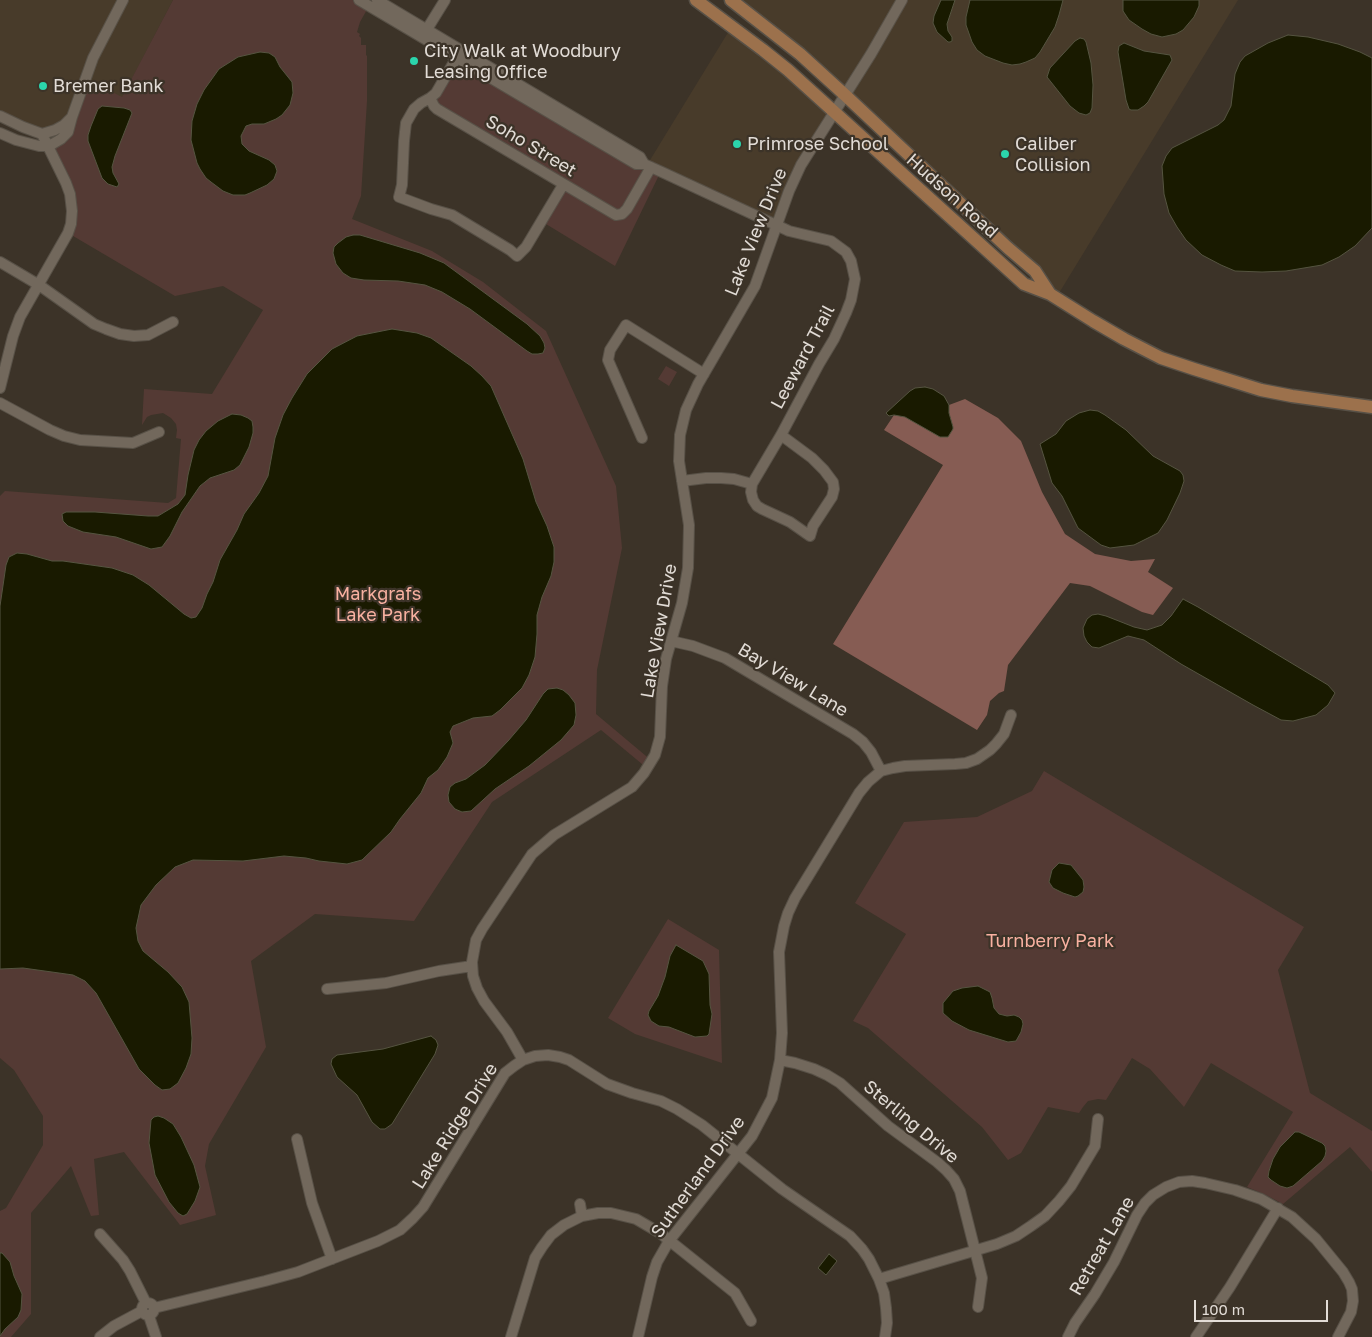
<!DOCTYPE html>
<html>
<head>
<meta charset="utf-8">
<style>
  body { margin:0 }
  #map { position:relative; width:1372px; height:1337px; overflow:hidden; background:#3c3328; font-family:"Golos Text",sans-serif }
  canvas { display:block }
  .scale { position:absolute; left:1194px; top:1300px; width:134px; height:22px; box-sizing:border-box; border:2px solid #e2dcd6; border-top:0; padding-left:6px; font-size:15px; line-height:18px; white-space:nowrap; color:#e2dcd6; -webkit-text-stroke:4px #3c3328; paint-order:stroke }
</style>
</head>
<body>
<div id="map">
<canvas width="1372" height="1337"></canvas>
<div class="scale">100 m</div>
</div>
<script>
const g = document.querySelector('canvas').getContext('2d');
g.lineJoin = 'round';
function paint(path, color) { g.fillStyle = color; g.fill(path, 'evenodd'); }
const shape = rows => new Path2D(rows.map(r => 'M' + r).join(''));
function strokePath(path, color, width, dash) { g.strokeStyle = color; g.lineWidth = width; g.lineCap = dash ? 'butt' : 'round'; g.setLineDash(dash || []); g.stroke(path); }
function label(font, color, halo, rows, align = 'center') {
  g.font = font + ' "Golos Text",sans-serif'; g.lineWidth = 4.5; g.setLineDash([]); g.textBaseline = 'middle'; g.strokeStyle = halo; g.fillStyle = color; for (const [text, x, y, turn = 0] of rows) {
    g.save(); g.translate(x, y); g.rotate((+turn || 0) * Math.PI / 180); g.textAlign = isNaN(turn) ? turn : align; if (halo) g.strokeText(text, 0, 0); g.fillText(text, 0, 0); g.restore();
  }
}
paint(shape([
  [0,0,173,0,122,98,72,117,48,133,0,116],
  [731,0,1238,0,1056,298,1035,271],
  [732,26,834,113,801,165,777,224,647,165]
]), '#483b2a');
paint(shape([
  [173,0,359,0,369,6,360,22,357,32,360,34,359,36,361,38,361,45,366,45,366,55,367,56,367,101,361,196,352,219,432,251,483,282,546,331,616,486,622,548,597,670,596,714,652,761,648,769,601,730,492,802,414,921,315,914,251,961,266,1047,209,1144,205,1166,216,1215,180,1225,124,1152,94,1159,99,1215,91,1216,71,1166,31,1213,31,1314,11,1337,0,1337,0,1211,6,1208,43,1145,43,1116,14,1070,0,1058,0,496,5,491,168,503,176,498,181,439,176,438,177,430,176,424,171,418,163,413,151,415,147,417,142,425,144,389,212,394,263,310,223,286,175,296,68,233,72,211,49,146,61,139,85,78,122,97],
  [457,58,661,171,615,266,541,221,563,185,437,109,433,96],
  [666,366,677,372,669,386,658,379],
  [1044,771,1304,927,1278,970,1310,1093,1372,1131,1372,1172,1350,1147,1283,1204,1264,1194,1247,1187,1293,1112,1211,1063,1184,1107,1150,1069,1132,1058,1106,1100,1098,1099,1088,1101,1083,1107,1079,1113,1048,1107,1021,1153,1008,1160,982,1127,868,1028,853,1021,906,934,855,903,904,822,977,817,1032,791],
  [668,919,719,950,722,1063,635,1034,608,1018]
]), '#543a34');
paint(shape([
  [965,399,998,418,1021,441,1042,492,1065,534,1095,554,1131,561,1155,559,1148,572,1173,588,1153,615,1142,612,1090,586,1070,583,1008,665,1004,691,999,693,990,701,987,715,977,730,833,644,943,465,884,430,894,415,905,417,940,436,953,427,949,413,949,405]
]), '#865c53');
const water = shape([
  [941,0,955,0,947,24,948,31,952,37,952,41,950,42,948,42,937,32,933,23,934,16,941,0],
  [970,0,1063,0,1059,15,1055,27,1040,52,1035,58,1026,62,1020,64,1012,65,1003,63,985,56,977,50,972,42,966,25,966,17,970,0],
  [1123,0,1199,0,1199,6,1194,17,1183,30,1176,34,1162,37,1151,34,1142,29,1129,20,1123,11,1123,0],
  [1288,35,1308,37,1338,44,1360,52,1372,58,1372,228,1355,246,1339,257,1322,265,1286,271,1262,272,1235,271,1221,265,1202,255,1186,240,1177,227,1169,213,1164,194,1162,166,1166,156,1172,148,1218,125,1224,120,1231,106,1235,74,1240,62,1245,56,1268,43,1288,35],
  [1080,38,1084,39,1086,42,1091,63,1093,85,1092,108,1090,113,1086,115,1079,113,1070,106,1047,77,1050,68,1075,41,1080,38],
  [1124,43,1144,51,1170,55,1172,60,1148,102,1144,106,1138,110,1131,110,1129,109,1126,100,1118,52,1119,46,1124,43],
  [260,52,269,53,275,57,280,67,292,82,293,93,290,105,282,115,276,119,264,124,252,124,246,126,241,136,242,144,249,151,269,160,275,165,277,171,274,179,267,185,250,193,245,195,233,195,223,191,211,182,206,178,200,169,197,163,191,140,192,121,197,104,204,90,219,69,238,57,260,52],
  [102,106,124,108,130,110,132,113,115,156,112,167,113,173,119,184,117,187,108,184,102,178,88,141,88,135,91,126,98,109,102,106],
  [353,235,360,235,420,253,444,263,527,324,540,336,544,343,545,348,543,353,538,354,532,354,527,351,470,309,442,292,425,285,398,281,364,280,351,278,343,273,336,264,333,253,334,247,338,243,346,237,353,235],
  [392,329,417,333,431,338,471,366,482,376,491,386,523,459,536,502,547,526,554,547,554,562,551,576,542,597,537,615,537,634,535,657,529,675,522,688,500,710,492,716,473,718,453,726,450,732,453,743,447,757,438,770,428,778,421,793,400,819,391,832,362,860,347,864,319,861,306,858,284,856,243,861,193,860,175,867,156,885,141,905,136,928,138,941,143,951,168,972,182,987,189,1002,192,1038,191,1054,186,1068,178,1083,170,1089,162,1090,155,1085,139,1069,96,993,85,981,73,975,59,973,23,968,0,969,0,606,6,565,9,557,17,553,27,554,52,561,63,561,112,568,133,575,149,585,184,614,191,618,196,617,202,608,207,594,213,582,220,560,237,530,244,514,259,493,268,476,275,438,283,415,292,398,307,374,332,349,357,336,392,329],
  [925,387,933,389,944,396,949,405,949,413,953,427,953,429,948,437,940,437,905,417,894,415,889,416,886,413,910,391,915,388,925,387],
  [1090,410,1098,411,1105,415,1126,430,1153,456,1180,471,1183,475,1184,481,1180,493,1167,520,1158,533,1134,545,1110,548,1101,545,1078,528,1062,496,1052,483,1040,444,1056,434,1066,421,1079,413,1090,410],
  [232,414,241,415,248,418,252,421,253,427,253,433,249,447,240,465,234,470,210,478,200,486,182,512,170,536,162,547,151,549,116,537,83,532,68,526,63,521,62,514,66,512,95,512,148,516,158,516,178,504,185,495,188,475,194,450,199,440,206,431,218,421,232,414],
  [1183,599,1198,607,1328,685,1335,693,1328,705,1316,715,1293,721,1281,720,1253,705,1181,664,1144,640,1128,636,1099,648,1092,647,1087,642,1084,636,1083,628,1087,619,1092,615,1098,614,1106,616,1134,627,1147,630,1162,625,1171,616,1183,599],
  [557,688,563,690,569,695,575,703,576,715,574,725,561,740,529,766,495,789,471,811,462,812,455,809,449,802,448,795,450,787,455,783,466,779,485,765,508,741,526,720,543,694,548,689,557,688],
  [1059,863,1071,865,1083,880,1084,887,1083,892,1078,896,1075,897,1063,893,1053,888,1049,882,1052,870,1059,863],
  [676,945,703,961,709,974,710,1005,712,1014,709,1034,707,1036,695,1037,669,1027,659,1026,651,1021,648,1015,649,1011,658,996,665,977,670,956,676,945],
  [978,986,990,992,992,998,994,1008,999,1014,1007,1016,1014,1015,1019,1017,1022,1020,1023,1024,1021,1032,1016,1041,1008,1042,969,1030,952,1021,943,1013,943,1003,953,991,962,988,978,986],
  [431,1036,436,1040,438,1045,435,1054,392,1124,385,1129,380,1129,372,1122,357,1095,337,1077,331,1064,332,1059,337,1055,383,1049,431,1036],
  [158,1116,164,1118,173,1124,181,1137,194,1165,200,1187,195,1201,187,1214,183,1216,178,1213,169,1202,155,1175,149,1143,151,1120,154,1117,158,1116],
  [1295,1132,1299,1132,1322,1143,1325,1146,1326,1151,1325,1156,1322,1161,1293,1186,1287,1188,1280,1186,1271,1180,1268,1177,1269,1171,1273,1159,1280,1147,1295,1132],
  [0,1253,2,1253,10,1262,14,1276,22,1294,21,1310,18,1317,5,1329,0,1336,0,1253],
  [829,1254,837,1261,826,1275,818,1268,829,1254]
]);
paint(water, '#191a00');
strokePath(water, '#555440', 1);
const street = shape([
  [359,0,636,164,644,164,664,173,789,231,831,241,846,252,851,261,855,279,851,300,846,313,834,339,819,364,781,435,752,484,751,492,753,500,757,506,762,509,790,522,810,536,813,526,832,497,834,489,833,482,824,470,812,458,781,435],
  [377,0,640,157,644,164],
  [424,34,445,0],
  [461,50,436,93,430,98,434,106,437,109,616,215,622,214,627,209,651,167],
  [430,98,421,103,414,109,406,123,404,141,402,185,399,197,431,209,452,215,510,250,517,256,526,247,563,185],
  [0,116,23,127,42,134,66,183,70,194,72,211,71,224,68,233,20,317,13,336,0,388],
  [0,133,16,140,39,146,49,146,61,139,68,132,72,117,93,58,123,0],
  [42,134,55,130,64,125,72,117],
  [0,262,39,285,94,324,106,329,120,334,134,336,148,335,173,322],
  [0,403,50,430,64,436,80,440,133,443,159,432],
  [642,438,608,360,610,350,626,325,704,374],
  [682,481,706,478,721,478,734,479,752,484],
  [671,641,693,646,725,658,853,734,863,742,871,752,881,771],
  [327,989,386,983,439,971,472,966],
  [523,1060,507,1032,484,1001,477,988,473,976,472,962,476,940,482,929,532,854,554,835,632,787,644,773,655,755,660,737,662,686,666,659,682,603,688,568,689,525,679,461,680,435,686,410,698,384,755,286,789,191,801,165,871,54,902,0],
  [780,1060,795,1063,814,1069,827,1075,840,1083,888,1126,937,1162,946,1170,954,1179,960,1191,982,1278,978,1307],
  [297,1139,312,1203,332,1259],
  [580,1204,582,1216],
  [100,1234,123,1260,130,1271,146,1303],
  [879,1279,997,1244,1016,1236,1031,1226,1045,1216,1059,1201,1071,1186,1095,1146,1098,1119],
  '142 1309a6 6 0 1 1 12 0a6 6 0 1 1-12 0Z',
  [154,1308,265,1281,298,1272,378,1241,400,1230,413,1218,423,1207,505,1073,514,1066,523,1060,535,1056,548,1055,560,1057,569,1060,607,1084,632,1093,661,1101,677,1109,702,1125,782,1189,850,1236,862,1249,869,1259,879,1279,884,1293,886,1308,887,1323,885,1337],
  [149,1316,156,1337],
  [100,1337,114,1326,142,1311],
  [511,1337,535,1258,542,1247,551,1235,564,1225,582,1216,598,1213,611,1213,636,1219,660,1233,735,1293,751,1321],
  [638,1337,652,1277,657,1262,669,1241,752,1136,772,1098,780,1060,782,1033,779,952,784,926,788,913,795,898,859,793,868,782,881,771,893,768,905,766,955,764,966,763,977,759,990,750,996,744,1004,734,1011,715],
  [1068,1337,1075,1323,1095,1294,1114,1262,1137,1215,1145,1203,1153,1195,1166,1187,1179,1182,1192,1181,1205,1183,1235,1190,1261,1199,1292,1217,1316,1239,1343,1272,1349,1282,1352,1289,1353,1301,1351,1312,1338,1337],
  [1196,1337,1230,1287,1278,1208]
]);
const secondary = shape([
  [696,0,763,50,788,70,1024,284,1050,294,1093,321,1124,339,1161,358,1194,369,1261,390,1292,396,1372,407],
  [731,0,800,54,845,95,1008,248,1035,271,1050,294]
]);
strokePath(street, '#585147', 12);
strokePath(secondary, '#585147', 15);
strokePath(street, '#72685c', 10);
strokePath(secondary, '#9c714c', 12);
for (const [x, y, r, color] of [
  [414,61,5,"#2bd5ac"],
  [43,86,5,"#2bd5ac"],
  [737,144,5,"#2bd5ac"],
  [1005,154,5,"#2bd5ac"]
]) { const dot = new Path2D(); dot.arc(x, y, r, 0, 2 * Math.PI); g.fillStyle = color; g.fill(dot); strokePath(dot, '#3c3328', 2); }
label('18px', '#e2dcd6', '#3c3328', [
  ["City Walk at Woodbury",424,51],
  ["Leasing Office",424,72],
  ["Bremer Bank",53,86],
  ["Primrose School",747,144],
  ["Caliber",1015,144],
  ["Collision",1015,165]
], 'left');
label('18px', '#e2dcd6', '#3c3328', [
  ["Soho Street",531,146,31],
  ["Hudson Road",952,196,42],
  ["Lake View Drive",756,232,-68],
  ["Leeward Trail",803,357,-62],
  ["Lake View Drive",659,631,-80],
  ["Bay View Lane",793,680,31],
  ["Sterling Drive",911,1122,40],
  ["Lake Ridge Drive",455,1126,-58],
  ["Sutherland Drive",698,1177,-54],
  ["Retreat Lane",1102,1246,-60]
]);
label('18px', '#f9b1a1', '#3c3328', [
  ["Markgrafs",378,594],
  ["Lake Park",378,615],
  ["Turnberry Park",1050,941]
]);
</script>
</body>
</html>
